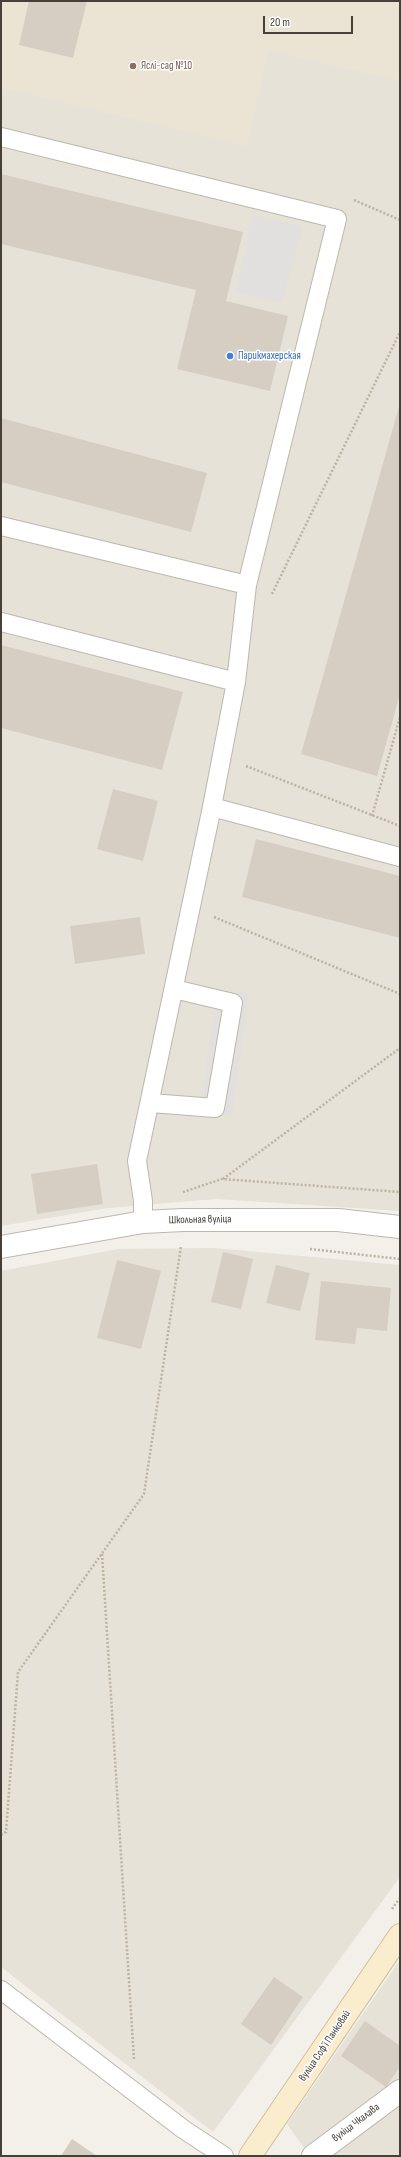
<!DOCTYPE html>
<html>
<head>
<meta charset="utf-8">
<style>
  body { margin:0 }
  #map { position:relative; width:401px; height:2157px; overflow:hidden; background:#f3f0ea; font-family:"Sofia Sans Condensed",sans-serif }
  canvas { display:block }
  .frame { position:absolute; inset:0; border:2px solid #464039; pointer-events:none }
  .scale { position:absolute; left:263px; top:16px; width:90px; height:18px; box-sizing:border-box; border:2px solid #464039; border-top:0; padding-left:5px; font-size:12px; line-height:14px; white-space:nowrap; color:#464039; -webkit-text-stroke:3px #fff; paint-order:stroke }
</style>
</head>
<body>
<div id="map">
<canvas width="401" height="2157"></canvas>
<div class="frame"></div>
<div class="scale">20 m</div>
</div>
<script>
const g = document.querySelector('canvas').getContext('2d');
g.lineJoin = 'round';
function paint(path, color) { g.fillStyle = color; g.fill(path, 'evenodd'); }
const shape = rows => new Path2D(rows.map(r => 'M' + r).join(''));
function strokePath(path, color, width, dash) { g.strokeStyle = color; g.lineWidth = width; g.lineCap = dash ? 'butt' : 'round'; g.setLineDash(dash || []); g.stroke(path); }
function label(font, color, halo, rows, align = 'center') {
  g.font = font + ' "Sofia Sans Condensed",sans-serif'; g.lineWidth = 3; g.setLineDash([]); g.textBaseline = 'middle'; g.strokeStyle = halo; g.fillStyle = color; for (const [text, x, y, turn = 0] of rows) {
    g.save(); g.translate(x, y); g.rotate((+turn || 0) * Math.PI / 180); g.textAlign = isNaN(turn) ? turn : align; if (halo) g.strokeText(text, 0, 0); g.fillText(text, 0, 0); g.restore();
  }
}
paint(shape([
  [1,1,400,1,400,1211,216,1199,108,1208,1,1226],
  [214,1248,400,1265,400,1877,213,2132,1,1967,1,1271,118,1249],
  [400,1960,400,2156,310,2156,287,2124]
]), '#e6e2d8');
paint(shape([
  [1,1,400,1,400,81,269,51,247,146,1,88]
]), '#ebe4d5');
paint(shape([
  [253,215,303,227,282,303,236,292],
  [217,989,249,993,232,1116,200,1112]
]), '#e2e0de');
paint(shape([
  [29,1,87,1,73,58,19,45],
  [1,174,243,232,226,301,288,316,270,391,177,369,196,290,1,244],
  [400,403,400,694,377,776,301,754],
  [1,418,207,473,191,532,1,482],
  [1,645,183,692,162,770,1,728],
  [113,789,158,801,143,861,97,849],
  [256,839,400,876,400,938,242,897],
  [140,917,145,954,75,964,70,926],
  [97,1164,103,1204,37,1214,31,1174],
  [223,1252,253,1259,241,1309,211,1302],
  [117,1260,161,1271,141,1349,97,1338],
  [276,1265,310,1273,300,1311,266,1303],
  [321,1281,391,1288,387,1331,357,1328,355,1344,315,1340],
  [274,1977,303,1997,271,2045,241,2024],
  [365,2021,400,2046,400,2067,386,2087,341,2056],
  [72,2139,97,2156,61,2156]
]), '#d7cec3');
const service = shape([
  [1,137,337,219,247,585,236,682,212,807,137,1161,143,1201,143,1222],
  [1,526,247,585],
  [1,622,236,682],
  [212,807,400,857],
  [151,1103,215,1108,233,1003,174,989],
  [1,1990,183,2129,224,2156]
]);
const minor = shape([
  [313,2156,400,2091]
]);
const tertiary = shape([
  [1,1247,143,1222,183,1220,338,1220,400,1227]
]);
const secondary = shape([
  [250,2156,400,1935]
]);
strokePath(service, '#beb7ad', 20);
strokePath(minor, '#beb7ad', 24);
strokePath(tertiary, '#beb7ad', 24);
strokePath(secondary, '#cec09e', 24);
strokePath(shape([
  [354,200,400,220],
  [272,594,400,332],
  [246,766,400,826],
  [372,816,400,717],
  [214,917,400,994],
  [223,1179,400,1048],
  [183,1192,222,1179,400,1192],
  [310,1249,400,1259],
  [102,1554,134,2060],
  [1,1835,6,1832,18,1672,144,1494,181,1246],
  [392,1909,400,1898]
]), '#beb2a0', 2.5, [2, 2]);
strokePath(service, '#fff', 18);
strokePath(minor, '#fff', 22);
strokePath(tertiary, '#fff', 22);
strokePath(secondary, '#f9edce', 22);
for (const [x, y, r, color] of [
  [133,66,4,"#8d6e63"],
  [230,356,4,"#3f7fe0"]
]) { const dot = new Path2D(); dot.arc(x, y, r, 0, 2 * Math.PI); g.fillStyle = color; g.fill(dot); strokePath(dot, '#fff', 1.5); }
label('11px', '#785e54', '#fff', [
  ["Яслі-сад №10",141,66]
], 'left');
label('11px', '#366cbe', '#fff', [
  ["Парикмахерская",238,356]
], 'left');
label('11px', '#464039', '#fff', [
  ["Школьная вуліца",200,1220,-1],
  ["вуліца Софʼі Панковай",325,2046,-56],
  ["вуліца Чкалава",356,2123,-37]
]);
</script>
</body>
</html>
